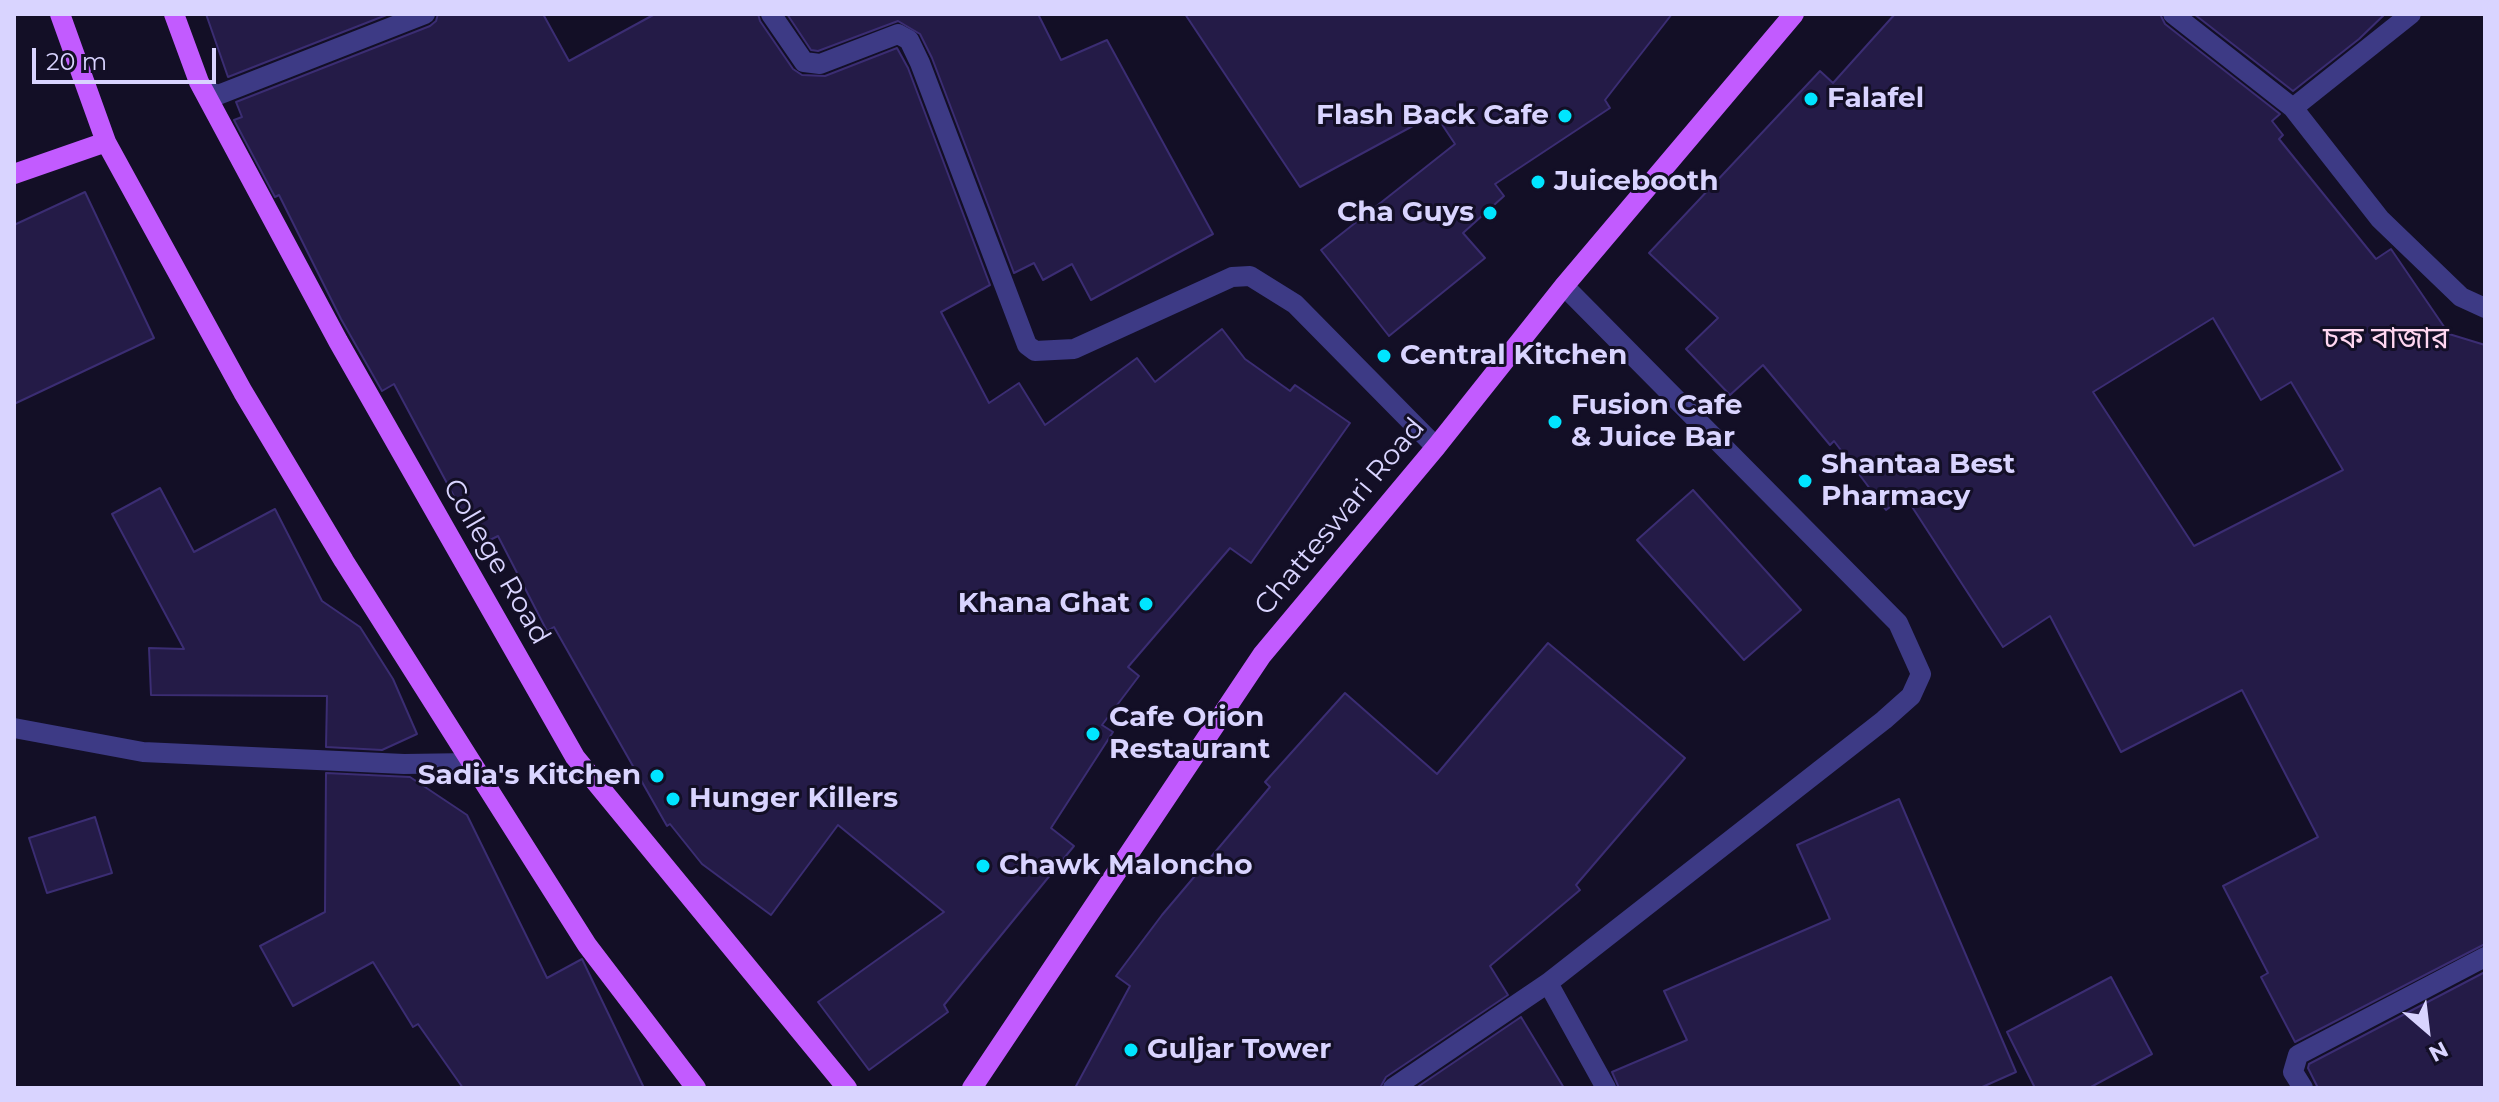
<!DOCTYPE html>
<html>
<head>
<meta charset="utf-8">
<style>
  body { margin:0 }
  #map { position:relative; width:2499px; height:1102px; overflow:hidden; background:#130f26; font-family:Montserrat,sans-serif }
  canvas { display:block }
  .frame { position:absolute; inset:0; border:16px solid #d9d4ff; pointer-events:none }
  .north { position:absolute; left:2387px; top:990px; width:80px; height:80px; -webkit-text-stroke:6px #130f26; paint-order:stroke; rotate:152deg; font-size:22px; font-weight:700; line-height:32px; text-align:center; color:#d9d4ff }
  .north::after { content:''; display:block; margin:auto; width:28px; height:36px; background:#d9d4ff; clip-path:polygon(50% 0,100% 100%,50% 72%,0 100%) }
  .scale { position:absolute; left:32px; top:48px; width:184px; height:36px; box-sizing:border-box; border:4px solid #d9d4ff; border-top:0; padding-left:10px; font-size:24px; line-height:28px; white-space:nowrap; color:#d9d4ff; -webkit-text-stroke:6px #130f26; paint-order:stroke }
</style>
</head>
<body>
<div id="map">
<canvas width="2499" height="1102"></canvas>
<div class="frame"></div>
<div class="north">N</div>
<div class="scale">20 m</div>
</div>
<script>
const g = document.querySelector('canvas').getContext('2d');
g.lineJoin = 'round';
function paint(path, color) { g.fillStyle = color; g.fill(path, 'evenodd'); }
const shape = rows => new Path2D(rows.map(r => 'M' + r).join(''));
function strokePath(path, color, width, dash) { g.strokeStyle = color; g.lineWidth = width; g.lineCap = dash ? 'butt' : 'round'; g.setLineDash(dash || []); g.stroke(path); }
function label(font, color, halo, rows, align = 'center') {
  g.font = font + ' Montserrat,"Noto Sans Bengali",sans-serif'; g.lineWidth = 6; g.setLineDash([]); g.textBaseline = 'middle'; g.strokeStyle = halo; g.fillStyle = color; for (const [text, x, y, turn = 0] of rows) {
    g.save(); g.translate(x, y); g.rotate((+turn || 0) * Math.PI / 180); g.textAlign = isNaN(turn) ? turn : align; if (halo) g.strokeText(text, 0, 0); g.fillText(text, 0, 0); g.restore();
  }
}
const building = shape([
  [206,14,389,14,228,77,206,14],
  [438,14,543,14,569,61,655,14,758,14,760,21,793,69,802,75,825,76,897,48,908,68,990,285,941,312,989,403,1019,383,1045,425,1137,358,1155,382,1222,329,1245,359,1290,391,1295,385,1350,423,1251,563,1230,548,1128,667,1139,676,1102,725,1113,732,1051,828,1074,846,944,1005,948,1012,869,1070,818,1002,944,912,838,825,771,915,702,864,670,824,667,826,554,627,547,631,498,536,480,545,394,384,382,391,341,319,279,195,275,197,234,120,242,117,236,102,430,26,436,21,438,14],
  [787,14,1038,14,1061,60,1107,40,1213,234,1091,300,1072,264,1043,280,1034,263,1014,273,932,58,920,34,898,21,818,51,811,50,787,14],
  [1185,14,1672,14,1605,100,1610,108,1495,184,1504,196,1463,233,1485,258,1389,336,1321,250,1455,144,1435,114,1300,187,1185,14],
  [1895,14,2160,14,2165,24,2280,114,2272,121,2283,135,2279,139,2376,259,2391,249,2449,334,2485,345,2485,944,2295,1042,2261,977,2268,973,2223,886,2318,837,2242,690,2121,752,2050,616,2003,647,1905,496,1886,510,1834,441,1830,445,1763,365,1730,395,1686,349,1718,318,1649,253,1820,71,1833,83,1895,14],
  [2213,318,2261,400,2291,382,2343,470,2194,546,2093,392,2213,318],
  [2194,14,2385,14,2359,39,2293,91,2194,14],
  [85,192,154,338,14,404,14,225,85,192],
  [160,488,194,552,275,509,322,601,360,627,393,679,417,734,382,750,326,747,327,696,151,695,149,648,184,649,112,514,160,488],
  [1693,490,1801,610,1744,660,1637,540,1693,490],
  [1548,643,1685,758,1576,885,1580,890,1490,966,1508,995,1386,1077,1380,1088,1075,1088,1130,986,1116,976,1162,915,1270,787,1265,782,1345,693,1437,774,1548,643],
  [326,773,410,777,467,815,547,978,582,959,644,1088,463,1088,418,1024,413,1027,373,962,293,1006,260,946,325,912,326,773],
  [1899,799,2016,1072,1980,1088,1619,1088,1612,1072,1687,1040,1664,991,1830,919,1797,845,1899,799],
  [95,817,112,873,47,893,29,838,95,817],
  [2485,972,2485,1088,2318,1088,2308,1068,2309,1064,2485,972],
  [2111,977,2152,1054,2089,1088,2035,1088,2007,1032,2111,977],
  [1521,1017,1564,1088,1416,1088,1521,1017]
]);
paint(building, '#241b47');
strokePath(building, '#3b2d73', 2);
strokePath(shape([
  [771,14,804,62,820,64,898,34,909,40,920,63,1027,345,1035,351,1074,349,1232,277,1250,276,1295,304,1436,447],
  [2173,14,2293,108,2380,219,2461,297,2485,308],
  [203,89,218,95,425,14],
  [2293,108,2411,14],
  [14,728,143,752,404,764,471,763],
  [1548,983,1606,1088],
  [1393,1088,1548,983,1884,720,1911,696,1921,674,1898,623,1564,286],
  [2303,1088,2293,1072,2298,1055,2485,957]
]), '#3d3a85', 20);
strokePath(shape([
  [60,14,106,142,243,392,344,561,587,945,696,1088],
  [174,14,199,82,338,341,575,757,847,1088],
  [14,174,106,142],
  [972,1088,1262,655,1436,447,1564,286,1794,14]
]), '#c25bff', 20);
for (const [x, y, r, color] of [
  [1811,99,8,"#00e5ff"],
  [1565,116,8,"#00e5ff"],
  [1538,182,8,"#00e5ff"],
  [1490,213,8,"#00e5ff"],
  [1384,356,8,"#00e5ff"],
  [1555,422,8,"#00e5ff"],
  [1805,481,8,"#00e5ff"],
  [1146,604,8,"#00e5ff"],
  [1093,734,8,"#00e5ff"],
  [657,776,8,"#00e5ff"],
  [673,799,8,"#00e5ff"],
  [983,866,8,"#00e5ff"],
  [1131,1050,8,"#00e5ff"]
]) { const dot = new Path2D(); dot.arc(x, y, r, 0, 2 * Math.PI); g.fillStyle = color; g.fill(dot); strokePath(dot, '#130f26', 3); }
label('bold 28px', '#d9d4ff', '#130f26', [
  ["Falafel",1827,99],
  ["Flash Back Cafe",1549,116,"right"],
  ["Juicebooth",1554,182],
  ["Cha Guys",1474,213,"right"],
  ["Central Kitchen",1400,356],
  ["Fusion Cafe",1571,406],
  ["& Juice Bar",1571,438],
  ["Shantaa Best",1821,465],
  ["Pharmacy",1821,497],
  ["Khana Ghat",1130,604,"right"],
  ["Cafe Orion",1109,718],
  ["Restaurant",1109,750],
  ["Sadia's Kitchen",641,776,"right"],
  ["Hunger Killers",689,799],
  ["Chawk Maloncho",999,866],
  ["Guljar Tower",1147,1050]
], 'left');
label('28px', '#d9d4ff', '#130f26', [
  ["Chatteswari Road",1340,517,-50],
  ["College Road",496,562,60]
]);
label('30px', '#ffd6f0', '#130f26', [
  ["চক বাজার",2386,339]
]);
</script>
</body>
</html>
